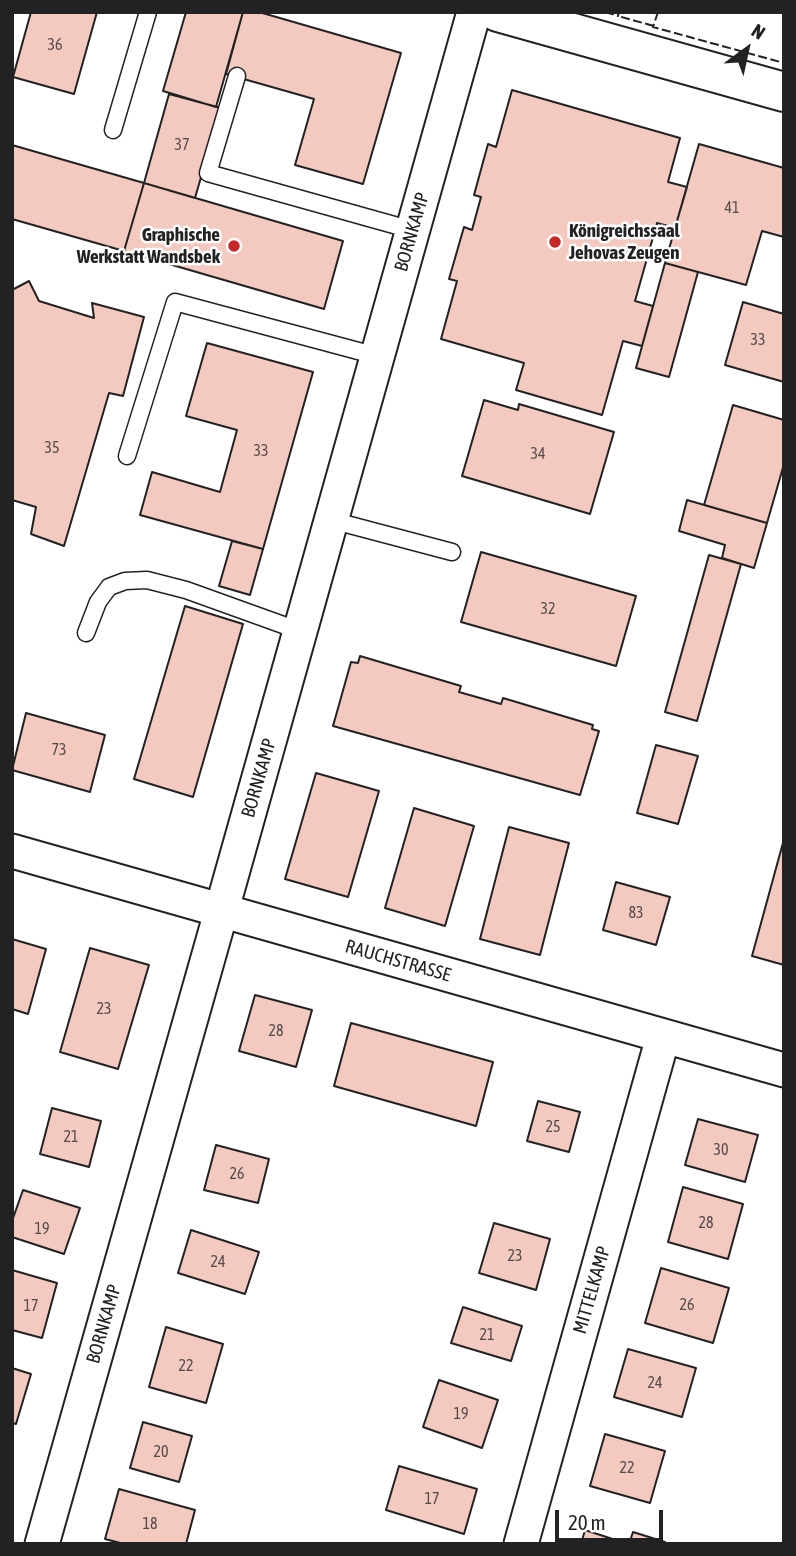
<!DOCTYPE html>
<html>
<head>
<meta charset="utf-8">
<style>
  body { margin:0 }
  #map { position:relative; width:796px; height:1556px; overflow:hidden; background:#fff; font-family:"Asap Condensed",sans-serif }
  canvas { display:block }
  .frame { position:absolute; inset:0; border:14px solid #222; pointer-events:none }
  .north { position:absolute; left:712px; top:14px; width:70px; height:70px; -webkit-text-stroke:5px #fff; paint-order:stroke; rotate:33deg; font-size:19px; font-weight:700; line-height:28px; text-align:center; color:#222 }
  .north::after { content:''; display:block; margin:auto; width:24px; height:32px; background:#222; clip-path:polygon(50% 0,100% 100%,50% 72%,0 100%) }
  .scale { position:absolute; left:555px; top:1510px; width:108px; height:32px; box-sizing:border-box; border:4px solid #222; border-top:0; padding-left:9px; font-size:21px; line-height:24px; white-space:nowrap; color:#222; -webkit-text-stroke:5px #fff; paint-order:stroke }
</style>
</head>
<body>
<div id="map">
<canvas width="796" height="1556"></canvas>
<div class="frame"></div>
<div class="north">N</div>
<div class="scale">20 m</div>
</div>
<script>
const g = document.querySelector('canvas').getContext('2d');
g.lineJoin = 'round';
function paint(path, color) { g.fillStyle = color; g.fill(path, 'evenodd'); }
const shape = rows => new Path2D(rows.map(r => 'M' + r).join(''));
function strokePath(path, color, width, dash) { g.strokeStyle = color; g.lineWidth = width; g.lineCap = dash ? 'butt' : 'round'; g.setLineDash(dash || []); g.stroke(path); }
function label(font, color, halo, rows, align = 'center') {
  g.font = font + ' "Asap Condensed",sans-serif'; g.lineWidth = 5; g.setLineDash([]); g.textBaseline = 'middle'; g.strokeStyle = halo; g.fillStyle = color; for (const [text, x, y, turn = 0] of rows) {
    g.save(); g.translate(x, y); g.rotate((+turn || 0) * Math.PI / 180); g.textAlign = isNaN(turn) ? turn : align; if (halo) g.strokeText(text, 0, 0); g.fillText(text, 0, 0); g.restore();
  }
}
const building = shape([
  [31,12,97,12,74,94,13,77,31,12],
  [186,12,243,12,216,107,163,91,186,12],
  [243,12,259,12,401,53,363,184,295,165,314,99,226,74,243,12],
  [512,90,680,138,668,182,687,187,675,228,657,223,635,301,653,306,642,346,623,341,602,415,516,390,524,363,441,339,457,281,449,279,464,227,472,230,481,197,474,195,488,144,496,147,512,90],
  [169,94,221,108,195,198,144,183,169,94],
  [699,144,784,168,784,237,762,231,746,285,665,263,699,144],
  [12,145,144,183,124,251,12,219,12,145],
  [144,183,343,241,324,309,124,251,144,183],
  [665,263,698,272,669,377,636,368,665,263],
  [29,281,39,301,94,318,92,303,144,317,123,396,109,393,64,546,31,534,36,507,12,500,12,290,29,281],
  [743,302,784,314,784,382,725,365,743,302],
  [207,343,313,372,263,549,140,515,152,472,220,492,237,430,186,416,207,343],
  [484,400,518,410,519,404,614,432,590,514,462,476,484,400],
  [733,405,784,420,784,464,767,523,704,505,733,405],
  [687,500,767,523,754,568,722,558,725,545,679,531,687,500],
  [232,541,263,549,250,595,219,586,232,541],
  [481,552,636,596,616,666,461,622,481,552],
  [709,555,741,564,697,721,665,712,709,555],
  [185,606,243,624,193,797,134,779,185,606],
  [360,656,461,686,459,692,501,704,503,698,593,725,592,729,599,731,580,795,333,726,351,662,358,663,360,656],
  [26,713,105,735,90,792,12,770,26,713],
  [656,745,698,756,678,824,637,813,656,745],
  [316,773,379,791,348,897,285,879,316,773],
  [414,808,474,826,445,926,385,908,414,808],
  [509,827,569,843,540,955,480,939,509,827],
  [784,839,784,965,752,956,784,839],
  [616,882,670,897,656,945,603,930,616,882],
  [12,939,46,949,28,1014,12,1009,12,939],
  [90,948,149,965,118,1069,60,1052,90,948],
  [255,995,312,1010,296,1067,239,1051,255,995],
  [351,1023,493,1062,476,1126,334,1086,351,1023],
  [538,1101,580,1112,569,1152,527,1141,538,1101],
  [52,1108,101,1121,89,1167,40,1154,52,1108],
  [698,1119,758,1135,745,1182,685,1165,698,1119],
  [216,1145,269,1159,258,1203,204,1190,216,1145],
  [683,1187,743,1204,728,1259,668,1242,683,1187],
  [23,1190,80,1208,64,1254,12,1237,12,1221,23,1190],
  [494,1223,550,1239,536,1290,479,1273,494,1223],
  [191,1230,259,1252,245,1294,178,1273,191,1230],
  [661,1268,729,1288,713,1343,645,1323,661,1268],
  [12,1270,57,1283,42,1338,12,1330,12,1270],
  [463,1307,522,1326,511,1361,451,1343,463,1307],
  [166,1327,223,1344,206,1403,149,1387,166,1327],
  [628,1349,696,1368,682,1417,614,1397,628,1349],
  [12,1368,31,1374,16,1424,12,1423,12,1368],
  [439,1380,498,1400,482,1448,423,1427,439,1380],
  [143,1422,192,1436,179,1482,130,1468,143,1422],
  [605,1434,665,1451,650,1503,590,1486,605,1434],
  [399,1466,477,1489,464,1534,386,1510,399,1466],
  [119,1489,195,1510,186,1544,124,1544,105,1539,119,1489],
  [585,1530,628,1544,581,1544,585,1530],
  [633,1532,665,1542,664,1544,629,1544,633,1532]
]);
paint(building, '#f3c9c0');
strokePath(building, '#222', 2);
const lane = shape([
  [237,76,208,173,412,230],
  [113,130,148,12],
  [127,456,175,302,377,356],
  [331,520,452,552],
  [86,633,98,602,109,587,125,581,147,580,186,590,300,631]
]);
const street = shape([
  [12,851,784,1070],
  [42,1544,229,884,474,12],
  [521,1544,663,1037]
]);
const secondary = shape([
  [498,12,784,92]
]);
strokePath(lane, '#222', 19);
strokePath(street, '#222', 37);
strokePath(secondary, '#222', 42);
strokePath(lane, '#fff', 16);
strokePath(street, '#fff', 33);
strokePath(secondary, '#fff', 38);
strokePath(shape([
  [605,12,618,16,619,12,618,16,654,26],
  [658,12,653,27,784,63]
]), '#222', 2, [9, 3.5]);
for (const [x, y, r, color] of [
  [555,242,7,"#c62828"],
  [234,246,7,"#c62828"]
]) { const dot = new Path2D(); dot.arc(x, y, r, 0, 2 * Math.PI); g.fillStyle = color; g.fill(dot); strokePath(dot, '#fff', 2.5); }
label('16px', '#564c4a', null, [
  ["36",55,45],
  ["37",182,145],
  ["41",732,208],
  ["33",758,340],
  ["35",52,448],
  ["33",261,451],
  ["34",538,454],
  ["32",548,609],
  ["73",59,750],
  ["83",636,913],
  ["23",104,1009],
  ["28",276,1031],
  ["25",553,1127],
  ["21",71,1137],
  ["30",721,1150],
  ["26",237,1174],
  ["28",706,1223],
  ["19",42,1229],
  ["23",515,1256],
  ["24",218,1262],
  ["26",687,1305],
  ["17",31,1306],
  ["21",487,1335],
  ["22",186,1366],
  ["24",655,1383],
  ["19",461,1414],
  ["20",161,1452],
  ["22",627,1468],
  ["17",432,1499],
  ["18",150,1524]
]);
label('bold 19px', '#222', '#fff', [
  ["Königreichssaal",569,231],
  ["Jehovas Zeugen",569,253],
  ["Graphische",220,235,"right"],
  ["Werkstatt Wandsbek",220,257,"right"]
], 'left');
label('19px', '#222', '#fff', [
  ["BORNKAMP",412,232,-74],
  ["BORNKAMP",259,778,-74],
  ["RAUCHSTRASSE",398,961,16],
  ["MITTELKAMP",592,1290,-74],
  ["BORNKAMP",104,1324,-74]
]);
</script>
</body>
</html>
